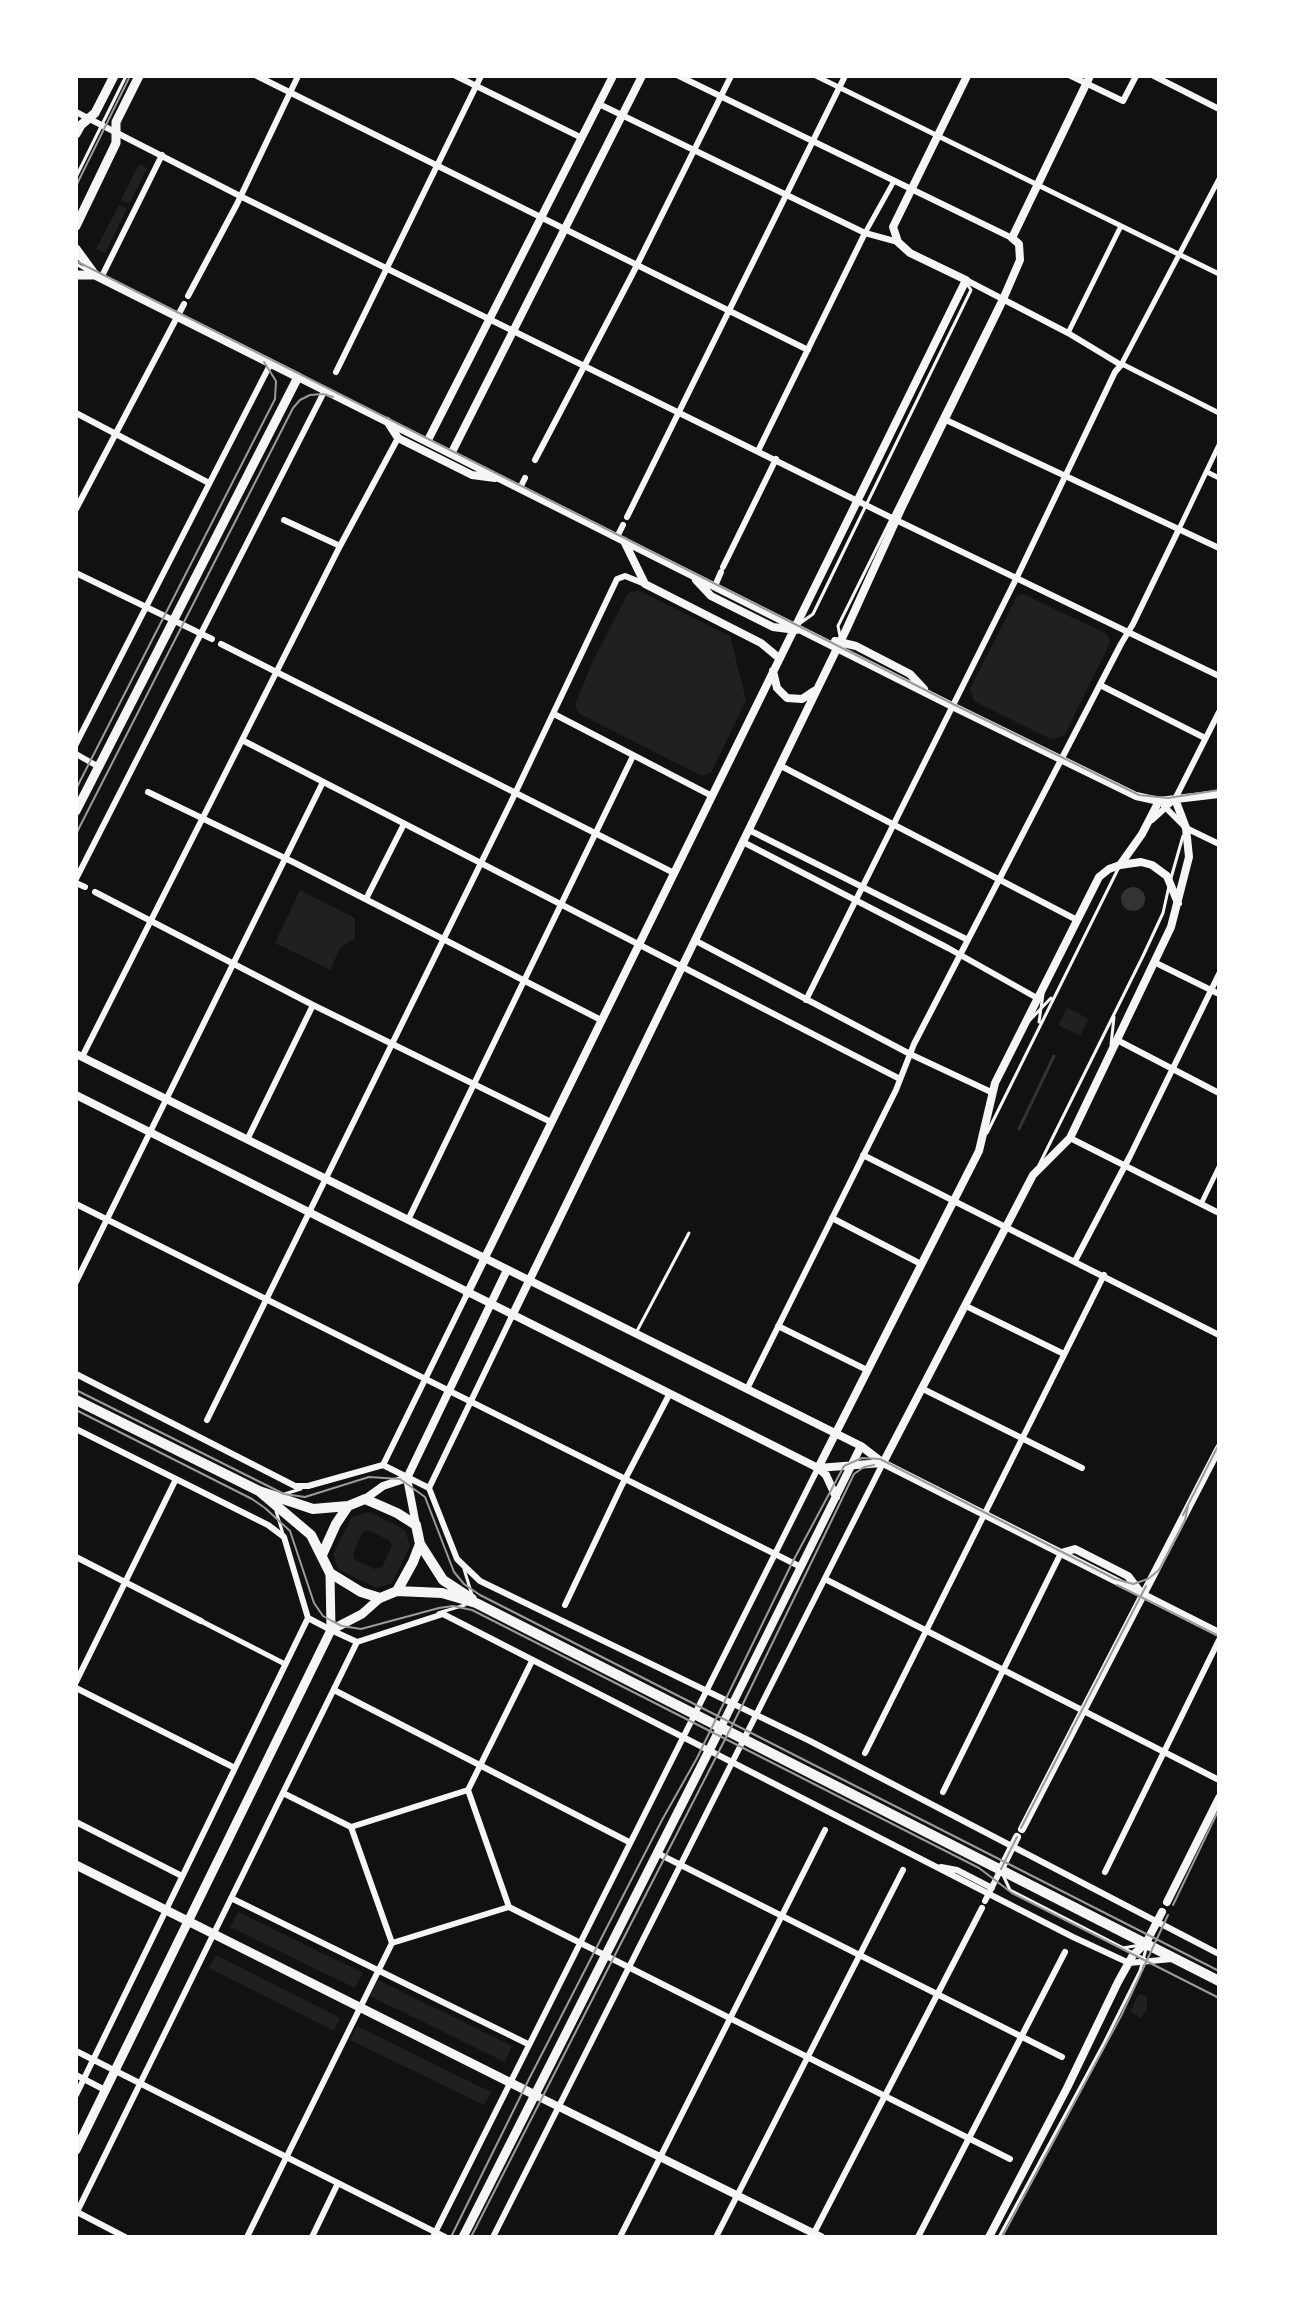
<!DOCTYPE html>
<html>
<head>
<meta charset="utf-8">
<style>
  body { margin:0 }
  #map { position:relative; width:1295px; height:2313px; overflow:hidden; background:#111; font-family:"Noto Serif",serif }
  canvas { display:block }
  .frame { position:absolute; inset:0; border:78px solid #fff; pointer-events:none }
</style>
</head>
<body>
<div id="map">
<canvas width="1295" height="2313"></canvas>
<div class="frame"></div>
</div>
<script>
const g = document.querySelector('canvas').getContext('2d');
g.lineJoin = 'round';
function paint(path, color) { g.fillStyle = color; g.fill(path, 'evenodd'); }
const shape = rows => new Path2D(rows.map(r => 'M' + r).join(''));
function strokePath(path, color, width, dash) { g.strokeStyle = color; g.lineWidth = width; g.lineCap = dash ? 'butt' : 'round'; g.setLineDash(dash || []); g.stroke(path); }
paint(shape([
  [139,164,147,168,129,204,121,200],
  [119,205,127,209,105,253,96,249],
  [638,590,730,636,746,700,711,773,702,776,578,713,575,705,593,661,628,593],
  [1023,594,1107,634,1110,643,1064,736,1051,739,974,701,970,689,1017,596],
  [300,890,355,918,355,938,340,948,330,970,275,943],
  [1067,1008,1089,1019,1080,1036,1058,1025],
  [369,1512,405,1530,410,1546,392,1583,377,1588,338,1569,333,1554,352,1517],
  [369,1530,390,1541,392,1546,382,1567,374,1569,354,1559,353,1554,362,1533],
  [238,1912,363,1973,355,1988,230,1927],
  [216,1955,340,2018,334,2031,209,1968],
  [378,1980,512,2046,505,2062,370,1996],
  [1139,1994,1147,1996,1147,2009,1141,2018,1130,2012],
  [357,2026,491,2092,484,2105,350,2040]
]), '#202020');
paint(shape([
  '1121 899a12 12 0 1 1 24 0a12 12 0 1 1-24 0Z'
]), '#333');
strokePath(shape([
  [1019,1129,1054,1056]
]), '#333', 3);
strokePath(shape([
  [76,177,126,76],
  [76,264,88,271],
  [799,624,813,614,971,290,967,284],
  [840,636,838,626,999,302],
  [1171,878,1183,836],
  [1029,1021,1051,998],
  [1039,1022,1043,994],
  [1111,1045,1114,1017],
  [987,1133,1119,867],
  [1039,1165,1143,956,1163,913,1169,886],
  [637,1331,689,1233],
  [281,1495,301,1489],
  [276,1511,283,1534],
  [464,1569,472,1595],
  [438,1613,465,1605],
  [1003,1875,1010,1890,1145,1959],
  [1123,1948,1140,1945],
  [999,2237,1104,2043,1140,1971,1146,1949]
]), '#f5f5f5', 3);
strokePath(shape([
  [816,76,1219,274],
  [865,233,894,181],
  [1068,333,1121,226],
  [1122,364,1219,413],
  [1121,365,1219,179],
  [1207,472,1219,478],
  [1179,529,1219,445],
  [1201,1204,1219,1167],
  [201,1621,285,1664]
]), '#f5f5f5', 5);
strokePath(shape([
  [257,76,808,350],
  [456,76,582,138],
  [679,76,1012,238],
  [1071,76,1123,101,1136,76],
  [1154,76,1219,109],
  [599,104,865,233,898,242],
  [76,112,240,196,896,520,1219,676],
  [101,278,162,155],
  [188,296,237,204,298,76],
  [336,372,481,76],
  [76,413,209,483],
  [946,420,1219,548],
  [758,451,865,233],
  [535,460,632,275,731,76],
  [520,488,525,478],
  [76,509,184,304],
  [627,517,845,76],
  [284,520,340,546],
  [617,537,623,525],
  [723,567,776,459],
  [76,573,212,639],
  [715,586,721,572],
  [221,644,674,873],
  [1100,685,1205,738],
  [554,714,712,796],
  [242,740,900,1079],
  [76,744,271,363],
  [76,754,99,767],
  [781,766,1077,920],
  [148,792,295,863,601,1020],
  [1164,806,1186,828,1219,844],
  [1152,820,1175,799,1219,712],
  [749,830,968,940],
  [743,842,948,948,1037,998],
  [76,879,325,390],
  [76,883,85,887],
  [95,892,313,1005,551,1122],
  [366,899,404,824],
  [696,941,910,1054,991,1092],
  [1154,962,1219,994],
  [806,1000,1018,575,1115,372,1121,365,1068,333,966,280],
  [1117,1040,1219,1093],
  [82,1057,340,546,398,438],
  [1070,1138,1219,1213],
  [247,1140,313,1005],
  [863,1155,1219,1335],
  [76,1204,801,1567],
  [832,1218,921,1264],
  [408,1220,633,756],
  [1075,1261,1130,1156,1219,974],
  [76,1282,323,782],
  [966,1306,1064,1354],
  [778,1326,867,1370],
  [76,1374,295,1486,308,1486,383,1465,429,1488,457,1559,480,1581,810,1741,1219,1954],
  [747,1389,896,1090,914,1044,1121,644,1133,624,1179,529],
  [923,1389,1082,1468],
  [207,1420,511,802,617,579,625,576,645,584],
  [76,1429,268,1525,284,1537,308,1618,331,1630,357,1642,443,1614,1073,1937,1129,1963,1172,1959],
  [383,1465,467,1294],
  [429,1488,512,1316],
  [76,1557,201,1621],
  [825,1579,1219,1780],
  [565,1605,622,1485,669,1395],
  [76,1682,176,1479],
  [76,1688,235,1768],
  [334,1690,629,1842],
  [865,1753,1104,1275],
  [468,1790,509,1907,1010,2159],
  [468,1790,532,1661],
  [943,1792,1061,1553],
  [283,1793,351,1827,392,1943],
  [76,1822,182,1876],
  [351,1827,468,1790],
  [657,1853,1062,2057],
  [941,1867,957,1870,992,1888],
  [1105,1872,1219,1640],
  [231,1898,528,2044],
  [985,1901,1001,1869],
  [392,1943,509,1907],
  [76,2051,445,2237],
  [76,2075,105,2090],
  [76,2095,308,1618],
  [77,2212,125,2237],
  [76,2214,357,1642],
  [813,2235,982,1908],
  [247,2237,392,1943],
  [312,2237,338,2183],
  [433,2237,818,1468],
  [493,2237,883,1463],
  [620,2237,825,1830],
  [716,2237,903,1870],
  [918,2237,1065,1952]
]), '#f5f5f5', 6);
strokePath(shape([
  [298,377,952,706,1136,796,1159,801,1219,794],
  [387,421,398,438,472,475,495,478],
  [427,442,613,76],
  [451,454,642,76],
  [624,541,645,584,761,643,779,658],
  [696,580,711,596,773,627,796,630],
  [835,641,856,646,910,674,924,689],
  [773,671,777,688,787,698,802,699,814,691],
  [1120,865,1142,834,1159,801],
  [76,1054,861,1446,883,1463,1219,1633],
  [76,1095,818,1468,882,1463],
  [467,1294,966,280,910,253,898,242,893,227,967,76],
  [512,1316,846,630,901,509,1001,304,1020,260,1019,244,1012,238,1090,76],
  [883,1463,1033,1175,1070,1138,1171,927,1189,857,1186,828,1175,799],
  [818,1468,979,1151,995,1083,1099,877,1109,869,1120,865,1141,862,1152,865,1167,876,1178,903],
  [818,1468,826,1475,836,1497],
  [365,1499,383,1486,407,1478],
  [416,1525,407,1478,507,1270],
  [1061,1553,1075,1549,1128,1576,1141,1593],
  [721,1727,861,1446],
  [1022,1829,1219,1448],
  [1001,1869,1017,1837],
  [1167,1902,1219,1798],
  [533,2094,821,2237],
  [989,2237,1067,2088,1118,1982,1133,1955,1146,1943,1162,1912]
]), '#f5f5f5', 8);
strokePath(shape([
  [76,134,81,125,95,113,114,76],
  [76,226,116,143,116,122,139,76],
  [76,249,95,275],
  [76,275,95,275,298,377,76,811],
  [331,1630,362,1614,380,1598],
  [76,1865,533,2094],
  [76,2150,331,1630,330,1573],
  [463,2237,721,1727]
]), '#f5f5f5', 9);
strokePath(shape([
  [76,1400,259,1491,313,1509,348,1506],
  [259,1491,311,1535,330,1573,361,1592,380,1598,397,1591,413,1562,420,1544,416,1525,397,1513,365,1499,348,1506,336,1524,322,1555],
  [420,1544,443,1580,472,1599],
  [397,1591,442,1593,476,1603,1219,1981]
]), '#f5f5f5', 10);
strokePath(shape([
  [76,186,130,76],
  [76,261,953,704,1139,795,1168,798,1219,790],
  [76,789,275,399,276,381,264,362],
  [76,834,293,408,300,400,310,395,323,394,333,397],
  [76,1390,284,1494,305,1497,369,1477,400,1479,425,1497,454,1572,464,1584,480,1595,1219,1971],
  [76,1410,252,1499,265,1508,290,1531,314,1603,323,1616,332,1621,342,1626,361,1629,439,1608,453,1606,472,1610,979,1868,1012,1893,1219,1998],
  [1183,1515,1219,1444],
  [1117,1585,1219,1636],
  [1021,1828,1146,1586],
  [1001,1869,1017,1837],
  [1173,1905,1219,1809],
  [451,2237,529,2079,662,1820,697,1758,792,1563,844,1466,862,1458,880,1459,1115,1579,1133,1584,1148,1579,1159,1570,1185,1520,1188,1506],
  [471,2237,741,1708,854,1474,864,1467,874,1465],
  [1002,2237,1121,2016,1168,1915]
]), '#9a9a9a', 2);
</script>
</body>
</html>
